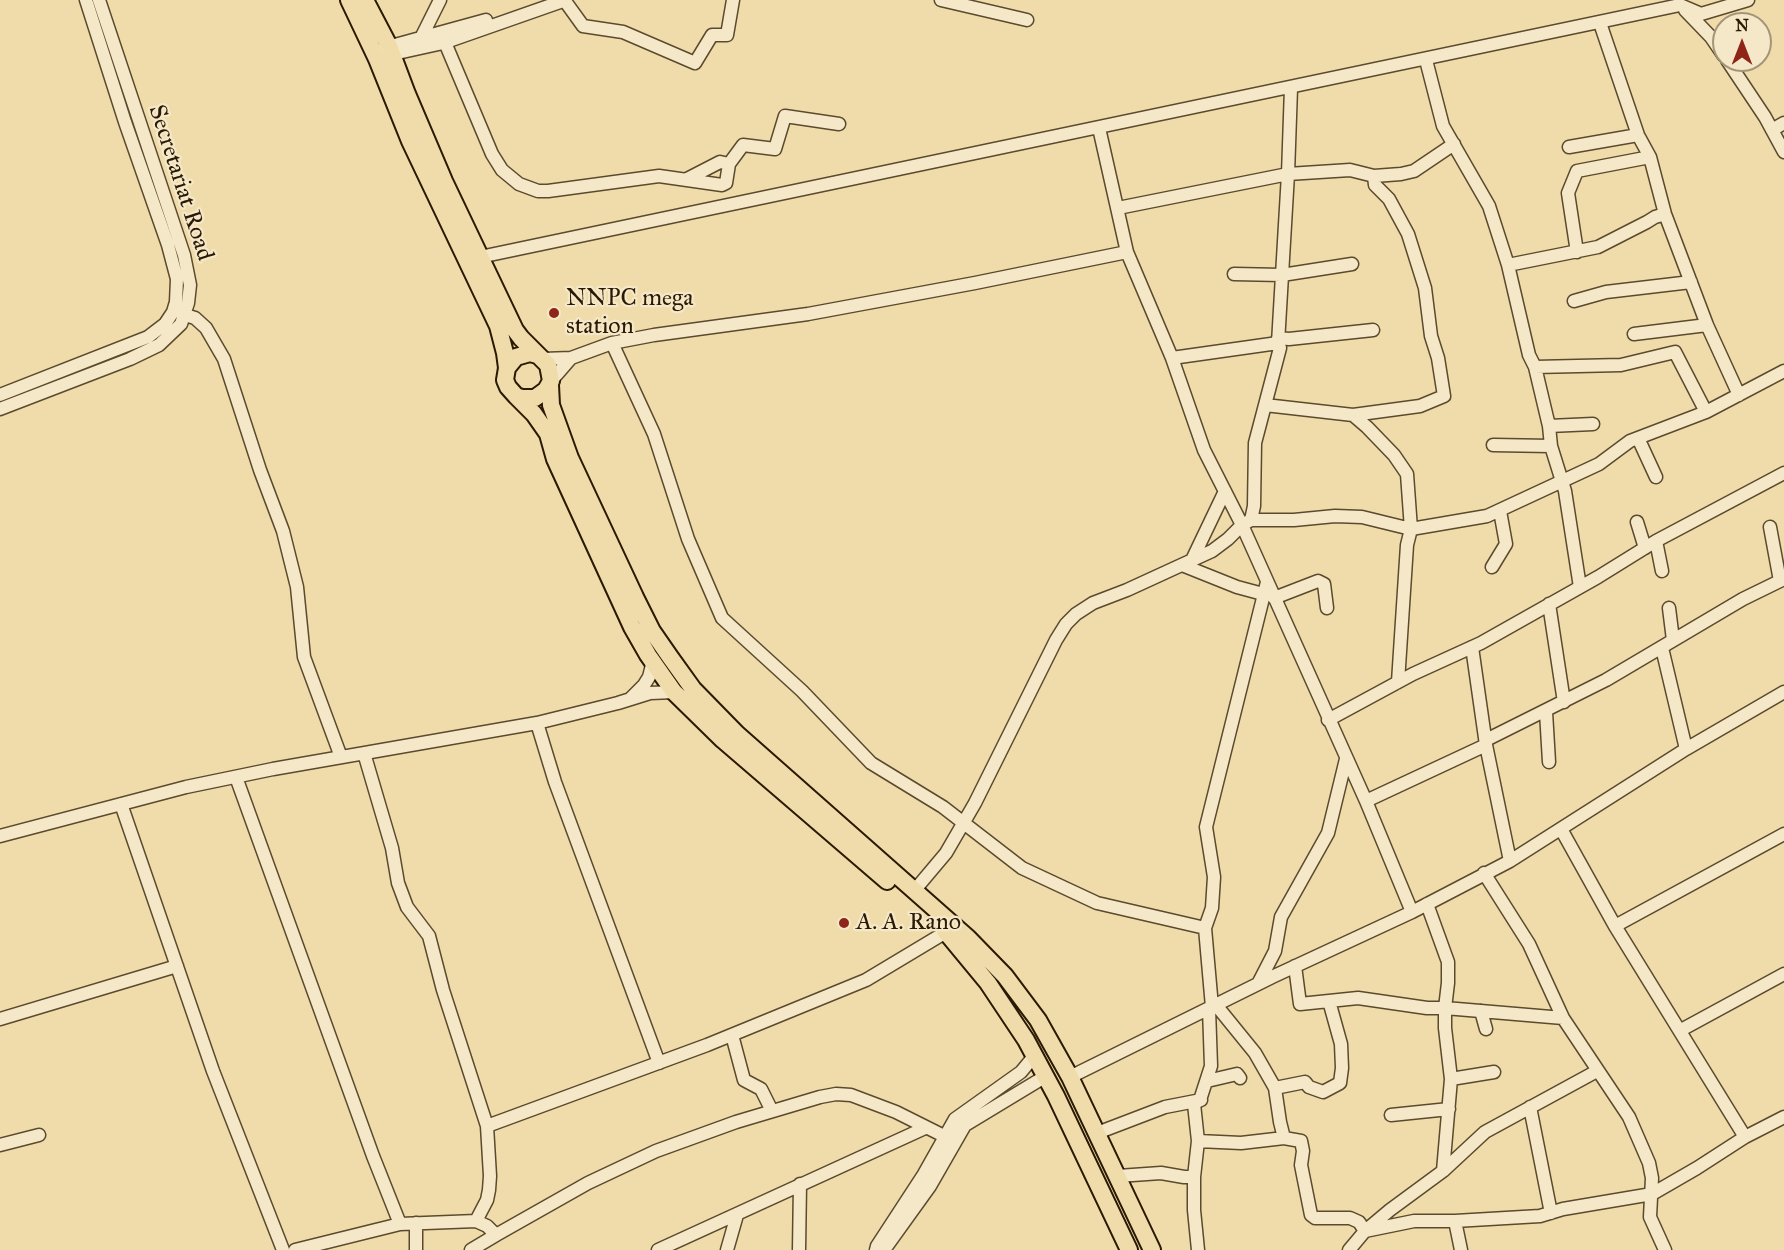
<!DOCTYPE html>
<html>
<head>
<meta charset="utf-8">
<style>
  body { margin:0 }
  #map { position:relative; width:1784px; height:1250px; overflow:hidden; background:#efdcaa; font-family:"IM FELL Great Primer",serif }
  canvas { display:block }
  .north { position:absolute; left:1712px; top:12px; width:60px; height:60px; box-sizing:border-box; background:#f5e8c8; border:2px solid #a49579; border-radius:50%; rotate:0deg; font-size:16px; font-weight:700; line-height:24px; text-align:center; color:#2a1903 }
  .north::after { content:''; display:block; margin:auto; width:21px; height:27px; background:#8f2418; clip-path:polygon(50% 0,100% 100%,50% 72%,0 100%) }
</style>
</head>
<body>
<div id="map">
<canvas width="1784" height="1250"></canvas>
<div class="north">N</div>
</div>
<script>
const g = document.querySelector('canvas').getContext('2d');
g.lineJoin = 'round';
const shape = rows => new Path2D(rows.map(r => 'M' + r).join(''));
function strokePath(path, color, width, dash) { g.strokeStyle = color; g.lineWidth = width; g.lineCap = dash ? 'butt' : 'round'; g.setLineDash(dash || []); g.stroke(path); }
function label(font, color, halo, rows, align = 'center') {
  g.font = font + ' "IM FELL Great Primer",serif'; g.lineWidth = 4.5; g.setLineDash([]); g.textBaseline = 'middle'; g.strokeStyle = halo; g.fillStyle = color; for (const [text, x, y, turn = 0] of rows) {
    g.save(); g.translate(x, y); g.rotate((+turn || 0) * Math.PI / 180); g.textAlign = isNaN(turn) ? turn : align; if (halo) g.strokeText(text, 0, 0); g.fillText(text, 0, 0); g.restore();
  }
}
const minor = shape([
  [941,0,1027,20],
  [565,1,583,26,623,32,695,63,712,35,727,35,733,0],
  [1685,10,1711,37,1724,56],
  [1600,23,1638,135,1650,157,1665,214,1707,325,1739,395],
  [441,33,492,154,502,170,519,184,538,191,548,191,659,176,722,185,726,183,729,164,720,162,687,179],
  [421,38,440,0],
  [384,48,486,20],
  [384,56,443,43,560,2],
  [1426,60,1443,126,1489,206,1508,265,1529,355,1535,367,1549,426,1551,446,1565,491,1580,587],
  [1727,60,1765,117,1784,152],
  [1099,128,1127,252,1172,358,1204,450,1242,525,1366,801,1412,912],
  [1772,130,1784,123],
  [1569,147,1638,135],
  [729,164,743,145,775,149,785,116,839,124],
  [1118,208,1288,174,1350,170,1374,176,1401,174,1414,171,1454,144],
  [1577,252,1568,193,1577,171,1650,157],
  [480,257,1680,5,1701,14,1748,0],
  [1508,265,1598,247,1647,222,1655,217,1665,214],
  [1234,274,1282,275,1352,264],
  [1574,301,1606,292,1691,282],
  [185,315,195,318,206,328,224,359,260,470,283,531,297,587,304,657,341,757],
  [1634,334,1707,325],
  [1278,338,1289,339,1373,330],
  [612,343,654,434,688,539,722,618,802,691,871,763,943,807,1022,868,1097,903,1205,928],
  [1172,358,1278,343],
  [543,359,571,358,612,343,654,335,808,314,975,283,1127,252],
  [1535,367,1621,365,1675,352,1706,412],
  [551,381,571,358],
  [0,395,148,337,165,324,173,312,176,302,177,279,168,245,125,122,86,0],
  [1265,405,1353,415,1420,406,1444,396,1438,358,1431,336,1425,288,1408,234,1389,199,1375,185,1374,176],
  [0,409,130,359,159,345,181,324,188,303,190,285,184,255,99,0],
  [1353,415,1367,427,1394,455,1407,474,1411,529,1407,545,1398,682],
  [1549,426,1593,424],
  [1638,438,1656,477],
  [1493,445,1551,446],
  [1251,520,1254,506,1255,443,1280,348,1278,343,1288,174,1291,88],
  [1637,522,1645,548],
  [1770,527,1780,581],
  [1656,541,1662,571],
  [1192,560,1225,491],
  [1182,565,1237,587,1263,594,1271,592],
  [1492,567,1506,544,1500,511],
  [1274,598,1318,581,1324,584,1327,608],
  [1549,604,1564,702],
  [1669,608,1673,640],
  [1472,647,1486,745,1510,861],
  [1662,648,1686,749],
  [631,698,644,685,649,677,652,665,649,658],
  [1546,712,1549,762],
  [1328,720,1413,674,1481,643,1598,577,1656,541,1784,473],
  [537,723,555,782,659,1063],
  [1486,740,1606,680,1743,599,1784,579],
  [364,753,392,848,398,883,407,907,429,936,443,990,487,1126,490,1176,489,1190,487,1200,476,1221],
  [236,777,373,1156,400,1224],
  [1366,801,1486,745],
  [121,804,213,1071,283,1250],
  [1561,829,1615,926,1784,834],
  [0,836,186,787,273,769,537,723,618,703,650,693,674,692],
  [1484,873,1529,944,1563,1018,1629,1117,1649,1163,1652,1178,1650,1217,1665,1250],
  [914,891,946,853,975,803,1056,640,1066,624,1076,614,1093,603,1127,590,1212,551,1228,539,1242,525,1251,520,1294,520,1335,516,1362,517,1411,529,1487,516,1599,464,1630,441,1706,412,1784,371],
  [1427,904,1448,962,1448,983,1445,1008,1445,1028,1451,1079,1443,1171],
  [1615,926,1745,1137],
  [1295,966,1300,1004,1358,998,1427,1008,1445,1008,1563,1018],
  [1258,984,1275,951,1281,917,1328,833,1346,759],
  [1216,1005,1255,1053,1275,1088,1280,1122,1284,1138],
  [1212,1007,1205,928,1212,908,1214,877,1206,827,1267,582],
  [1481,1011,1486,1029],
  [0,1019,177,966],
  [1681,1030,1784,974],
  [732,1035,744,1080,761,1089,772,1111],
  [1070,1077,1272,977,1412,912,1510,861,1686,749,1784,692],
  [1451,1079,1494,1072],
  [1207,1081,1237,1074,1240,1078],
  [1275,1088,1305,1082,1309,1087,1323,1092,1340,1083,1342,1068,1341,1044,1329,1001],
  [1530,1107,1551,1213],
  [1391,1115,1449,1109],
  [487,1126,707,1045,866,980,946,932],
  [1097,1133,1165,1107,1201,1100],
  [1198,1141,1241,1143,1284,1138,1301,1141,1303,1151,1301,1165,1311,1215,1315,1218,1350,1218,1359,1222,1365,1231,1390,1210,1443,1171,1485,1132,1597,1071],
  [0,1145,39,1135],
  [1118,1176,1161,1173,1184,1177,1194,1177],
  [1455,1221,1540,1216,1563,1209,1652,1194,1697,1168,1745,1137,1784,1117],
  [416,1223,416,1250],
  [295,1250,400,1224,476,1221,487,1226,496,1235,588,1183,656,1151,736,1122,820,1097,836,1094,851,1095,896,1112,944,1136],
  [471,1250,496,1235],
  [658,1250,925,1128],
  [727,1250,737,1215],
  [799,1250,800,1184],
  [876,1250,877,1246,924,1174,955,1119,1021,1072,1035,1055],
  [884,1250,930,1186,965,1125,1046,1076],
  [1198,1250,1194,1210,1194,1177,1198,1141,1194,1104,1200,1100,1211,1066,1209,1009],
  [1349,1250,1365,1231,1414,1221,1455,1221,1461,1250]
]);
const highway = shape([
  [349,0,377,59,410,141,498,326,505,353,507,368],
  [365,0,389,46,407,94,444,181,515,330,521,338,548,365,551,381,546,390,535,398,522,398,516,396,508,387,505,380,507,368,516,357,530,353,537,355],
  [550,385,551,405,570,458,635,597,652,631,670,657,693,689,737,734,968,938,1005,976,1038,1020,1070,1077,1152,1250],
  [516,396,534,414,548,434,555,459,632,627,648,655,674,692,723,740,887,881],
  [945,931,988,983,1026,1040,1056,1096,1129,1250]
]);
strokePath(minor, '#5b4a2d', 15);
strokePath(highway, '#2a1903', 20);
strokePath(minor, '#f5e8c8', 12);
strokePath(highway, '#efdcaa', 16);
for (const [x, y, r, color] of [
  [554,313,6,"#8f2418"],
  [844,923,6,"#8f2418"]
]) { const dot = new Path2D(); dot.arc(x, y, r, 0, 2 * Math.PI); g.fillStyle = color; g.fill(dot); strokePath(dot, '#f5e8c8', 2); }
label('24px', '#2a1903', '#f5e8c8', [
  ["Secretariat Road",180,183,72]
]);
label('24px', '#2a1903', '#f5e8c8', [
  ["NNPC mega",566,299],
  ["station",566,327],
  ["A. A. Rano",856,923]
], 'left');
</script>
</body>
</html>
